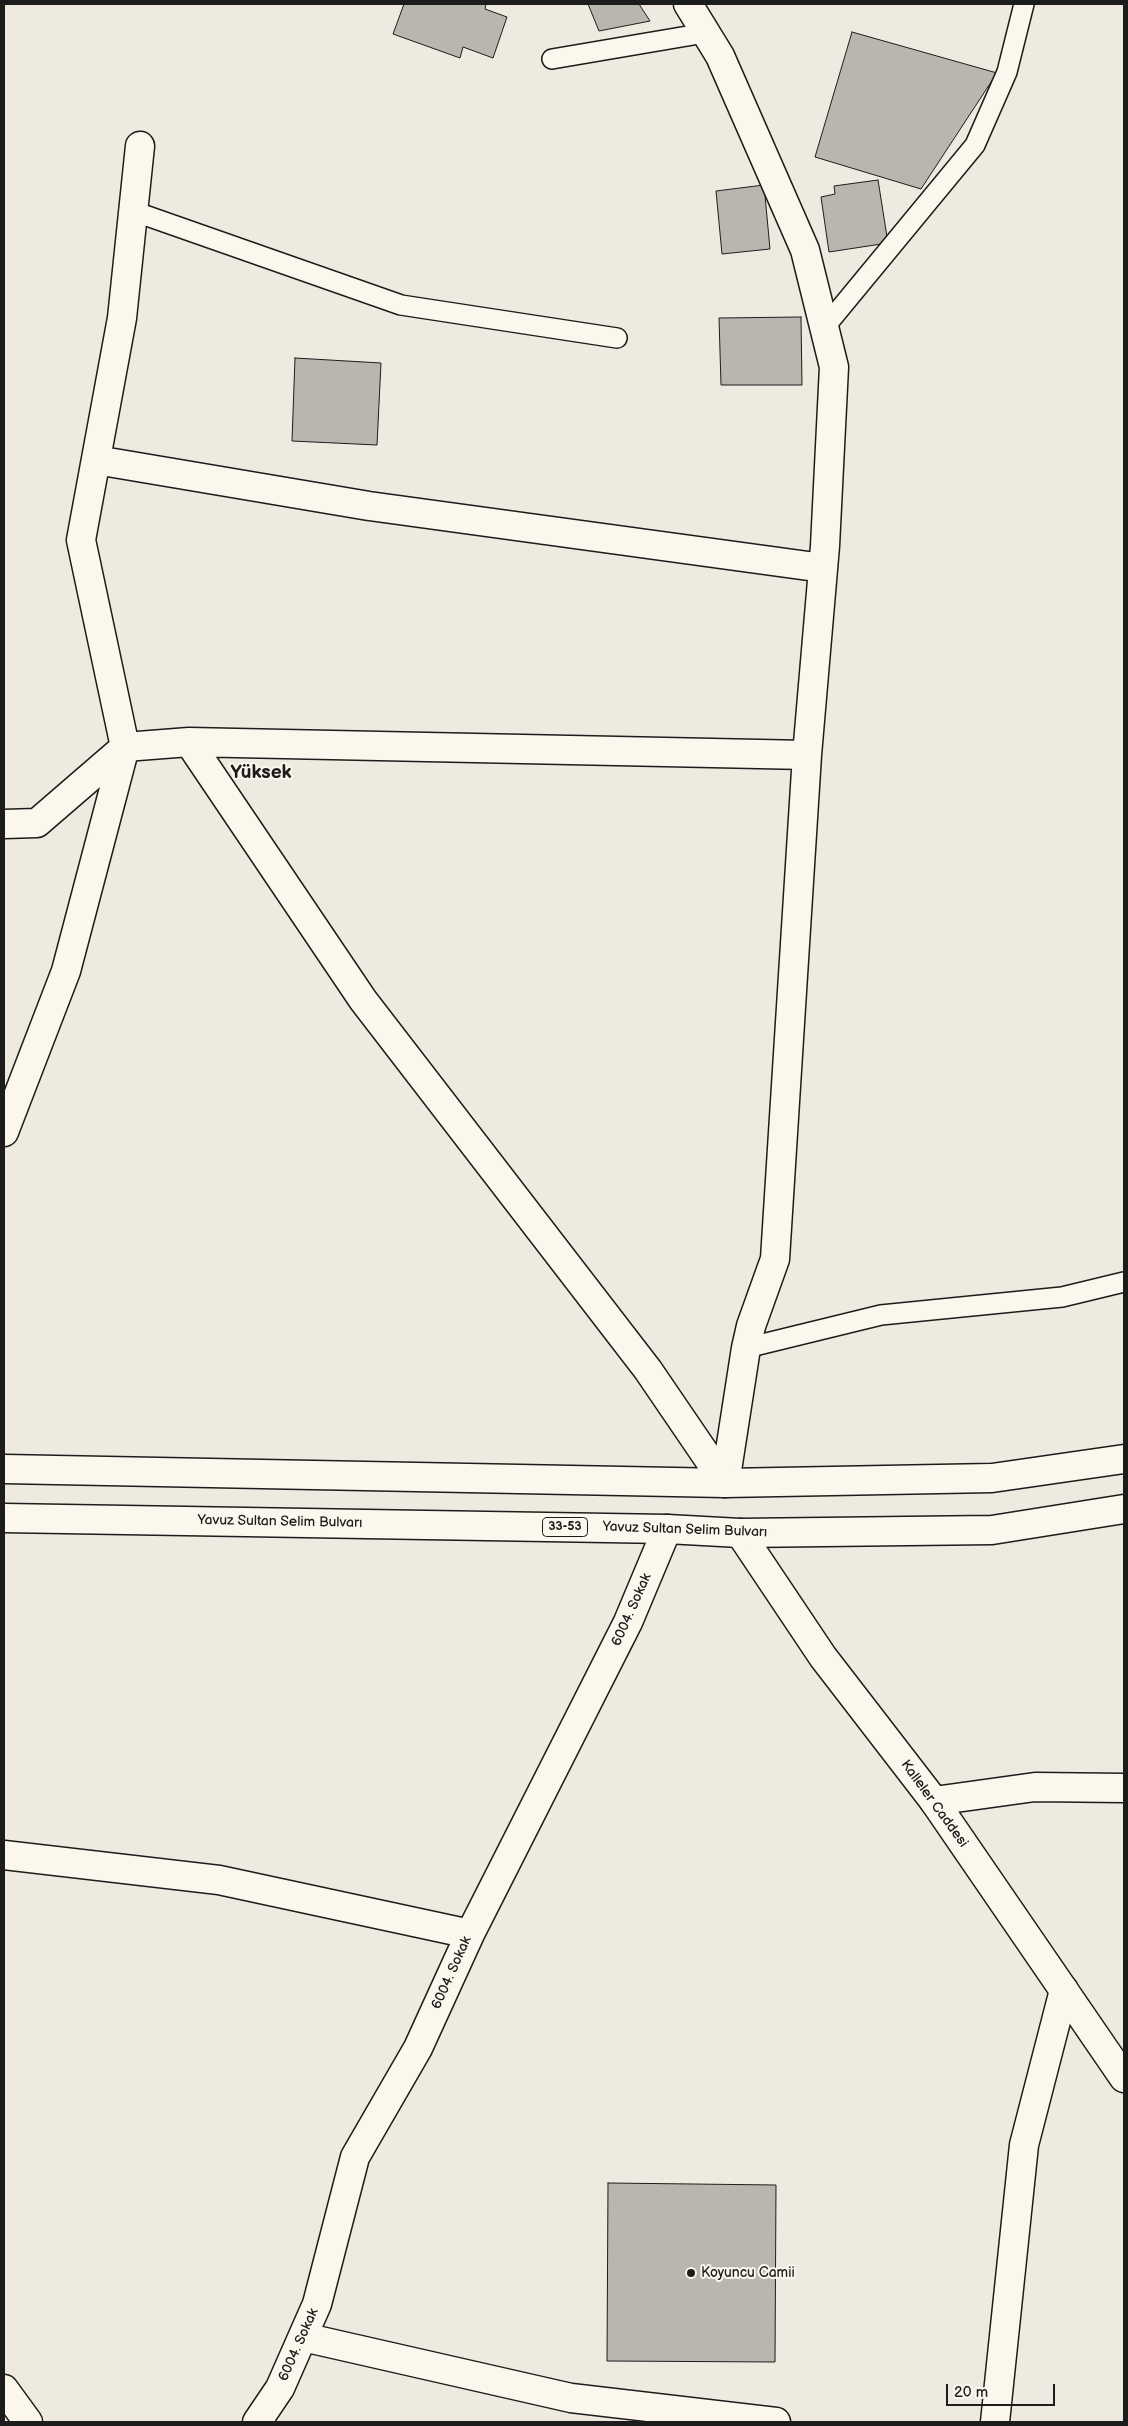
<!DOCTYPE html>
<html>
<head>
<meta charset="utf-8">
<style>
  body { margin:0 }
  #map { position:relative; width:1128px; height:2426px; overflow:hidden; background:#eeeadf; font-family:"Balsamiq Sans",sans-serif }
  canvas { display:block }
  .frame { position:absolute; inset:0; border:5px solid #1c1c1c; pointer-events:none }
  .scale { position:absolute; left:946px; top:2384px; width:109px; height:22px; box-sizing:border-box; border:2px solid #1c1c1c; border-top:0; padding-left:6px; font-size:15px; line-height:18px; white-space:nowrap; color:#1c1c1c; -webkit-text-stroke:4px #fbf7ec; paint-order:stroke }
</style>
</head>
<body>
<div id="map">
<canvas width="1128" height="2426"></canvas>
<div class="frame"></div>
<div class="scale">20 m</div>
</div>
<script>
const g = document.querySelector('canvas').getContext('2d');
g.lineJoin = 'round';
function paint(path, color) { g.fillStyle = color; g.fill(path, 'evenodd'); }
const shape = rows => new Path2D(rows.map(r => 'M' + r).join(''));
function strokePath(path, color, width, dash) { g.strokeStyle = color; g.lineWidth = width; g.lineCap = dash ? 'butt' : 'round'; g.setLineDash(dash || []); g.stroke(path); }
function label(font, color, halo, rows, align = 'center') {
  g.font = font + ' "Balsamiq Sans",sans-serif'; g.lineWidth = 4; g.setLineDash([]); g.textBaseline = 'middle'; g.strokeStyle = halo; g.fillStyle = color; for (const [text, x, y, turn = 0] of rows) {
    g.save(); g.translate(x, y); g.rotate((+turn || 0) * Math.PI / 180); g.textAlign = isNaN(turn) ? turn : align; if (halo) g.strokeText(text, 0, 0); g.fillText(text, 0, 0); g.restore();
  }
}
const building = shape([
  [404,4,486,4,485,9,507,17,493,58,463,47,460,58,393,34,404,4],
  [588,4,639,4,650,21,599,31,588,4],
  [852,32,997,73,921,189,815,157,852,32],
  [878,180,888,243,829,252,821,197,835,194,834,186,878,180],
  [764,185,770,249,722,254,716,191,764,185],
  [801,317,802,385,721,385,719,318,801,317],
  [295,358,381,363,377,445,292,441,295,358],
  [608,2183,776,2185,775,2362,607,2361,608,2183]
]);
paint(building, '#b9b6af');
strokePath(building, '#1c1c1c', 1);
const service = shape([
  [552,59,705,33],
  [133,211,401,305,617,338],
  [824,328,975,145,1007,72,1024,4],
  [746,1348,881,1315,1062,1297,1124,1282]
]);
const minor = shape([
  [688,4,720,56,805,250,834,367,825,546,807,755,775,1259,751,1326,746,1348,725,1483],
  [96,460,369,506,823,568],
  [189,742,363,1000,648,1370,725,1483],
  [4,824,37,823,125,747,189,742,807,755],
  [4,1132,66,971,125,747,81,540,122,318,140,146],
  [934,1801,1035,1787,1124,1788],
  [4,1855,219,1880,470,1934],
  [303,2337,571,2398,776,2422],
  [257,2422,280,2388,317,2304,355,2157,418,2048,470,1934,628,1622,667,1529],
  [995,2422,1024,2145,1064,1990]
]);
const tertiary = shape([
  [740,1533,823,1657,934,1801,1124,2078]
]);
const secondary = shape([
  [4,2389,28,2422]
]);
const primary = shape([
  [4,1469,725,1483,992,1478,1124,1459],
  [4,1518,667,1529,740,1533,992,1530,1124,1509]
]);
strokePath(service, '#1c1c1c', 22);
strokePath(minor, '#1c1c1c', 31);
strokePath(tertiary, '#1c1c1c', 31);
strokePath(secondary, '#1c1c1c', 31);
strokePath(primary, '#1c1c1c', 31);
strokePath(service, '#fbf7ec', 19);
strokePath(minor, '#fbf7ec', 28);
strokePath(tertiary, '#fbf7ec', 28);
strokePath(secondary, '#fbf7ec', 28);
strokePath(primary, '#fbf7ec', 28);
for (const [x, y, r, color] of [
  [691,2273,5,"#1c1c1c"]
]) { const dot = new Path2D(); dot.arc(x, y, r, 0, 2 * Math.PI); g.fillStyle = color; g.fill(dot); strokePath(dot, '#fbf7ec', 2); }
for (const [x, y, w] of [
  [565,1527,45]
]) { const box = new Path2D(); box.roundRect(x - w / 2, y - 9.5, w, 19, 4); g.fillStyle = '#fbf7ec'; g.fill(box); strokePath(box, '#1c1c1c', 1); }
label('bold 12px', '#1c1c1c', null, [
  ["33-53",565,1527]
]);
label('14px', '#1c1c1c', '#fbf7ec', [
  ["Yavuz Sultan Selim Bulvarı",280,1522,1],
  ["Yavuz Sultan Selim Bulvarı",685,1530,2],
  ["6004. Sokak",632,1610,-66],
  ["Kalleler Caddesi",934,1804,54],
  ["6004. Sokak",452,1973,-66],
  ["6004. Sokak",299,2345,-66]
]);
label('14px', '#1c1c1c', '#fbf7ec', [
  ["Koyuncu Camii",701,2273]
], 'left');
label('bold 19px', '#1c1c1c', '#fbf7ec', [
  ["Yüksek",261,773]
]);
</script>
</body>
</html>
